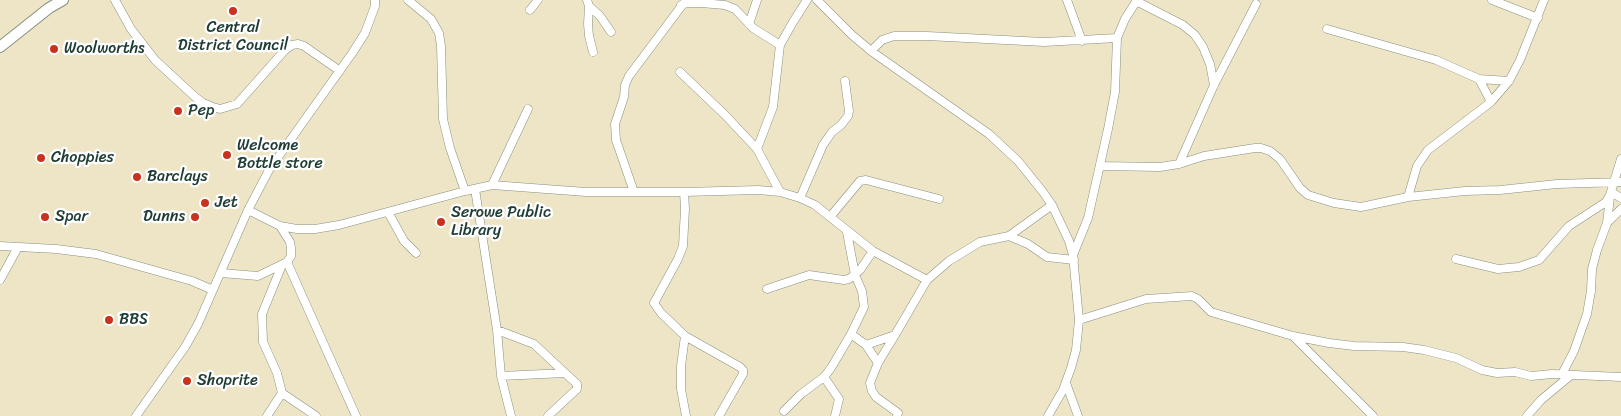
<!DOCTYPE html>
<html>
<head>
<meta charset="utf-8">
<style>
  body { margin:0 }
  canvas { display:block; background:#eee5c7 }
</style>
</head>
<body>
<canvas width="1621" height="416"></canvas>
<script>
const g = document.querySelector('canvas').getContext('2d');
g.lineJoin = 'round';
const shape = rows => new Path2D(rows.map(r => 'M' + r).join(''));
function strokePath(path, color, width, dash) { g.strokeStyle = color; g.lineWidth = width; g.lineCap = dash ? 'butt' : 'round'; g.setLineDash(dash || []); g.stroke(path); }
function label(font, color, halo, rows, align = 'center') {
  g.font = font + ' Sriracha,sans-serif'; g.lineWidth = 4.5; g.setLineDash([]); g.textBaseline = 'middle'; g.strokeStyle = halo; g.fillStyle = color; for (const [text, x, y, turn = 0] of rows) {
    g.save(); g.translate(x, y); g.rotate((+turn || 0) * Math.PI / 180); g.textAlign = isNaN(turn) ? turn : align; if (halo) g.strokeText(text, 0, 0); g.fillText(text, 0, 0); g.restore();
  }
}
const minor = shape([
  [115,0,131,29,155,60,194,96,203,103,213,107,220,109,237,104,285,50,292,45,298,44,304,46,340,71],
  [408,0,431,19,439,33,441,46,443,119,450,148,465,191],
  [587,0,589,6,588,24,589,36,593,52],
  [817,0,852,35,871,51,989,134,1018,161,1043,192,1052,205,1069,241,1073,255,1079,320,1076,350,1071,368,1063,390,1048,416],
  [1067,0,1082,41],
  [1492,0,1538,18],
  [1136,1,1183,25,1195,35,1203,47,1210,64,1214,85],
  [681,5,688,3,701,3,725,5,735,9,753,28,780,45],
  [589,6,600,16,611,32],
  [530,10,538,0],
  [749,24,757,0],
  [1327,29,1436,60,1479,79,1509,81],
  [871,51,882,40,894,36,927,36,1044,42,1117,38],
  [680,72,725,115,757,149],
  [1479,79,1491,102],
  [1179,164,1214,85,1256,4],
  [1100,166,1160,167,1179,164,1204,156,1255,148,1261,148,1270,151,1280,159,1300,188,1308,195,1334,203,1361,207,1408,197,1465,191,1500,190,1557,184,1621,182],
  [492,185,528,109],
  [475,189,497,330,501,376,511,416],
  [634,192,616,140,615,124,624,97,625,85,629,76,686,0],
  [684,192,685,209,683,246,678,259,654,303,661,313,685,336,740,367,743,370,743,374,719,416],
  [780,192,757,149,773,107,780,45,793,22,807,0],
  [1611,192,1621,198],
  [1408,197,1417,166,1428,150,1491,102,1509,81,1520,60,1544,0],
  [800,198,823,145,832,132,841,125,848,116,849,111,845,81],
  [248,210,280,226,297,229,315,229,339,225,465,191,492,185,586,192,684,192,758,190,780,192,800,198,815,205,873,251,927,280],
  [388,212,404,241,416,253],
  [830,217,860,181,866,180,939,199],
  [1608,222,1621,209],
  [1009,236,1028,244,1047,257,1074,260],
  [0,246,56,249,96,254,192,281,213,290],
  [1073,255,1088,218,1108,129,1115,92,1117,38,1125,19,1137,0],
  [1456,259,1498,269,1519,267,1539,260,1569,226,1606,202,1610,195,1621,159],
  [287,262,356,416],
  [221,273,258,276,287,262,291,256,291,248,290,242,280,226],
  [0,280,18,247],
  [767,289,809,275,844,280,849,279,860,270,873,251],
  [1079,320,1146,299,1192,296,1198,299,1211,312,1293,336,1329,343,1354,346,1403,347,1424,350,1456,358,1482,370,1497,373,1515,372,1531,376,1552,374,1621,377],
  [497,330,534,344,565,373],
  [851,334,866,345,878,363],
  [895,335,878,363,870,383,872,391,876,397,898,413,897,416],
  [685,336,681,366,681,389,686,416],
  [1293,336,1373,416],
  [866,345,895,335,927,280,949,261,980,242,1009,236,1052,205],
  [1562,374,1574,351,1587,314,1591,291,1592,269,1597,250,1607,223,1610,197],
  [501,376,565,373,577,384,577,389,548,416],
  [824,377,839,399,835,416],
  [1066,383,1078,416],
  [282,393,316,416],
  [784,411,801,394,824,377,831,368,851,334,864,307,862,291,855,275,847,232],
  [136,416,185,347,198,324,248,210,269,170,353,52,365,33,375,6,375,0],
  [267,416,282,393,277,373,263,342,262,314,282,265],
  [1527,416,1541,400,1571,375]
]);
const major = shape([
  [0,47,49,8,63,0]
]);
strokePath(minor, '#86917e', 9);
strokePath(major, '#86917e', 12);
strokePath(minor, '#fff', 8);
strokePath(major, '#fff', 10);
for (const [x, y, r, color] of [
  [233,11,5,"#c8321e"],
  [54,49,5,"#c8321e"],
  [178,111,5,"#c8321e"],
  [227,155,5,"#c8321e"],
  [41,158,5,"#c8321e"],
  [137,177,5,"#c8321e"],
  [205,203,5,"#c8321e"],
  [45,217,5,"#c8321e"],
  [195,217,5,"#c8321e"],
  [441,222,5,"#c8321e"],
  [109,320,5,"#c8321e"],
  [187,381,5,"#c8321e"]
]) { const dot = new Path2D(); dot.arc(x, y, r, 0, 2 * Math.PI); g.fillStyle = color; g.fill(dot); strokePath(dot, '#fff', 2); }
label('16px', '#1f3d34', '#fff', [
  ["Central",233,28,"center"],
  ["District Council",233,46,"center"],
  ["Woolworths",64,49],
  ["Pep",188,111],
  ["Welcome",237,146],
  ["Bottle store",237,164],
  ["Choppies",51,158],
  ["Barclays",147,177],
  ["Jet",215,203],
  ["Serowe Public",451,213],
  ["Library",451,231],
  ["Spar",55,217],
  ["Dunns",185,217,"right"],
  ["BBS",119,320],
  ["Shoprite",197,381]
], 'left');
</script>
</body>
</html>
